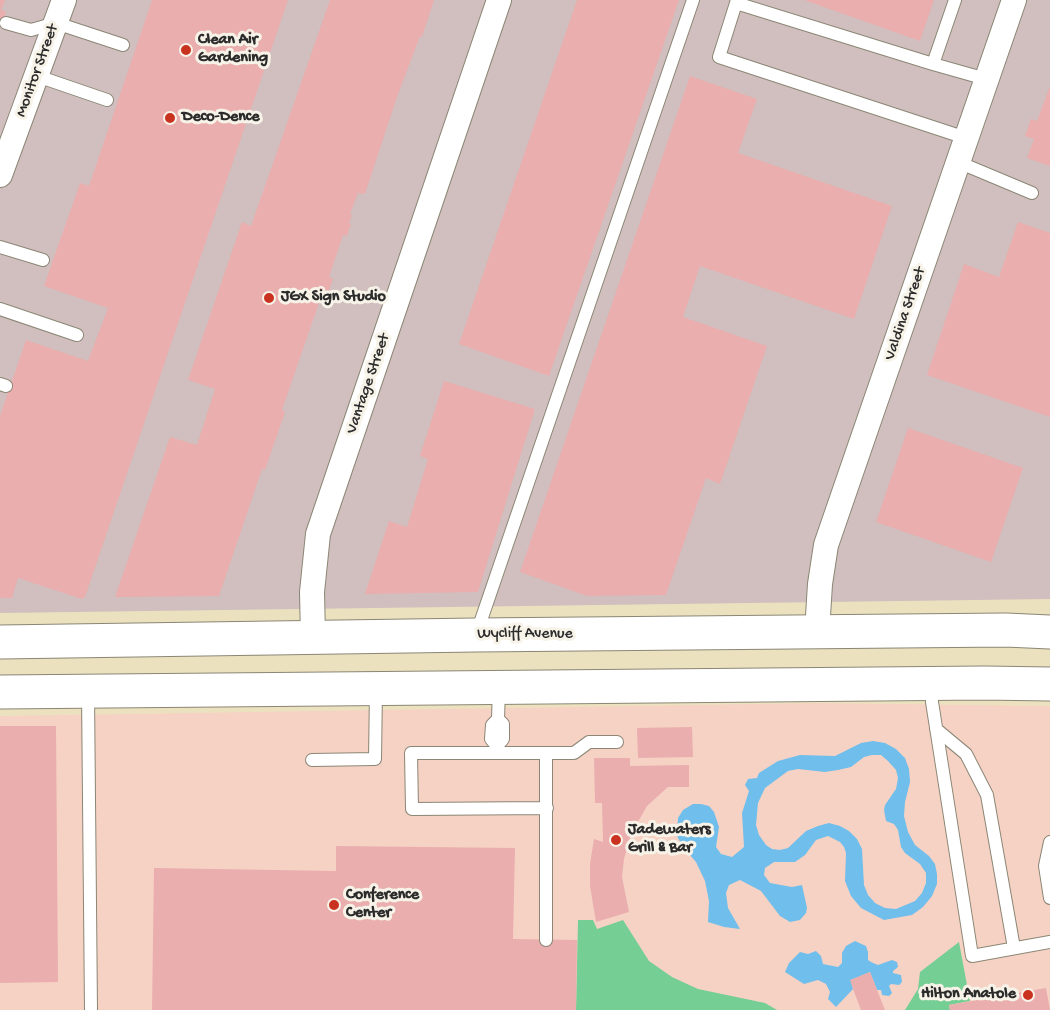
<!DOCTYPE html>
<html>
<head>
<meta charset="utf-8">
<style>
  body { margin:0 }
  canvas { display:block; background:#ebe1bf }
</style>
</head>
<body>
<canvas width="1050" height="1010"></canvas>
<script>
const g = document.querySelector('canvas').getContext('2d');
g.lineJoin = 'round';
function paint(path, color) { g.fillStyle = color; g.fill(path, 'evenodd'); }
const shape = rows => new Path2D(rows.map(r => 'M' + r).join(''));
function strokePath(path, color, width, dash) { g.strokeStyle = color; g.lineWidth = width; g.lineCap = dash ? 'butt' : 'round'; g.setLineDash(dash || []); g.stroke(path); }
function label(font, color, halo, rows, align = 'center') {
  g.font = font + ' "Gochi Hand",sans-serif'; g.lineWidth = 6; g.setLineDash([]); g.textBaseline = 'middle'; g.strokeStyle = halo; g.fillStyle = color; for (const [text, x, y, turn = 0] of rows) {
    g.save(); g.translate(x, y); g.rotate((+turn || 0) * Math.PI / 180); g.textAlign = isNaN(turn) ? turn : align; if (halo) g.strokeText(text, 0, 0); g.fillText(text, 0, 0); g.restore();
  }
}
paint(shape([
  [818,703,1050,706,1050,1010,0,1010,0,716]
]), '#f6d2c5');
paint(shape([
  [0,0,1050,0,1050,599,0,613]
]), '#d1bfbf');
paint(shape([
  [578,920,593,920,597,929,623,920,649,961,672,977,698,989,765,1003,777,1010,576,1010],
  [959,942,970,1001,949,1005,950,1010,905,1010,918,989,920,972]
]), '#75ce94');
paint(shape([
  [873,741,885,743,896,749,905,758,909,769,910,782,905,802,904,816,908,832,915,845,929,856,935,864,937,874,937,884,932,896,923,907,912,915,884,920,861,908,851,896,845,881,846,853,844,847,840,842,828,836,816,840,805,855,795,862,774,862,765,868,764,875,770,883,792,887,802,885,807,908,806,913,800,920,790,922,780,916,761,891,740,880,729,885,726,893,728,908,740,929,724,927,708,922,709,901,705,881,696,862,683,847,677,836,678,818,683,810,693,804,701,804,709,806,714,812,719,827,716,847,721,854,732,857,744,847,742,813,749,791,745,785,748,779,757,778,759,773,778,761,800,755,835,756,861,743],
  [872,755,881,755,888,761,896,770,898,778,896,789,885,805,884,810,886,821,894,824,898,830,901,847,905,853,920,864,926,873,926,883,922,893,915,901,896,909,885,908,875,903,868,895,864,885,862,849,857,839,849,831,840,826,829,823,818,826,806,831,788,848,780,850,772,849,766,845,759,835,756,825,758,803,765,788,788,771,798,769,825,772,838,770,851,767,864,757],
  [855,941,866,946,868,952,868,960,871,962,878,965,892,960,897,962,898,967,893,971,893,973,901,975,902,982,899,985,891,984,889,986,892,993,889,996,882,995,881,990,877,990,870,972,851,980,853,989,836,1007,828,999,830,992,826,984,818,980,804,984,785,972,789,963,800,952,808,954,816,951,821,956,823,964,838,967,842,963,842,953,846,946]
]), '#70beeb');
paint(shape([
  [0,0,5,0,1,10,6,12,0,28],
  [152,0,288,0,85,597,82,599,18,578,12,598,0,598,0,416,26,340,88,361,108,308,44,286,80,183,89,186],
  [330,0,434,0,422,37,420,36,397,97,365,194,358,193,350,214,352,215,349,223,351,224,347,236,343,235,329,277,333,279,326,299,321,297,282,410,285,412,265,470,262,469,219,596,115,597,170,437,197,445,215,389,188,380,242,222,251,226],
  [577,0,679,0,549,376,459,344],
  [804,0,934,0,920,41],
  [690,76,757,99,738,153,892,206,854,319,700,266,683,317,767,346,720,484,706,478,666,595,587,596,520,572],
  [1050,86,1050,166,1027,158,1034,139,1025,136,1031,119,1037,121],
  [1018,222,1050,233,1050,417,927,375,964,264,999,277],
  [444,381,535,409,478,592,365,594,389,521,407,527,428,459,420,456],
  [908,428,1023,468,991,562,876,522],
  [0,726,56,726,58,982,0,983],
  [692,727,693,757,638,758,637,728],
  [594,758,630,758,630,766,689,765,689,787,668,787,647,806,631,834,624,859,622,877,629,912,596,922,590,886,590,864,594,839,603,842,602,803,595,803],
  [336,846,515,848,513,939,577,940,576,1010,152,1010,154,868,336,871],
  [870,972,877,990,885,1010,861,1010,853,989,850,980],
  [1046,988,1050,1010,950,1010,949,1005]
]), '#e9aead');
const service = shape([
  [955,0,933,64,736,3,719,57,966,138],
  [6,23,31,30,56,23,123,45],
  [933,64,986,79],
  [37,76,107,100],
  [958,162,1032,193],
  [0,247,43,260],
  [0,309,77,335],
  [0,384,6,386],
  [476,635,693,0],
  [931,685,932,702,972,956,1050,942],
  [88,693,91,1010],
  [498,719,492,725,491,739,497,746,503,739,503,724,498,719,499,688],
  [936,729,966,754,987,795,1014,948],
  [497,747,497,753,574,753,589,742,617,742],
  [497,753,411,753,412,809,547,808],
  [546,753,546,940],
  [312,760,375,759,376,689],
  [1050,842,1045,866,1050,898]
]);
const minor = shape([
  [0,175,64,0],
  [817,632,820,584,826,545,1014,0],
  [313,637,312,592,318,534,499,0]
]);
const secondary = shape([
  [0,642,476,635,1006,630,1050,632],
  [0,692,984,683,1050,684]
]);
strokePath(service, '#8b8675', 14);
strokePath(minor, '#8b8675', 26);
strokePath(secondary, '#8b8675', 35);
strokePath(service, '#fff', 12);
strokePath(minor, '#fff', 24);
strokePath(secondary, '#fff', 33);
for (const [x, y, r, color] of [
  [186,50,6,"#c8321e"],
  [170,118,6,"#c8321e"],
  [269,298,6,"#c8321e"],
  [616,840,6,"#c8321e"],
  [334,905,6,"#c8321e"],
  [1028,995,6,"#c8321e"]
]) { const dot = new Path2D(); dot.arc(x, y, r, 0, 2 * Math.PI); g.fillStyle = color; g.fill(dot); strokePath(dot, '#f7f3e8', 2); }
label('bold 16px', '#2b2b2b', '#f7f3e8', [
  ["Clean Air",198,41],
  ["Gardening",198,59],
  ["Deco-Dence",182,118],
  ["JGX Sign Studio",281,298],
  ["Jadewaters",628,831],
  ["Grill & Bar",628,849],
  ["Conference",346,896],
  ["Center",346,914],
  ["Hilton Anatole",1016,995,"right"]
], 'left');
label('16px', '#2b2b2b', '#f7f3e8', [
  ["Monitor Street",38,71,-70],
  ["Valdina Street",906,314,-71],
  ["Vantage Street",369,384,-71],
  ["Wycliff Avenue",525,635]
]);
</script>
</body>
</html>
